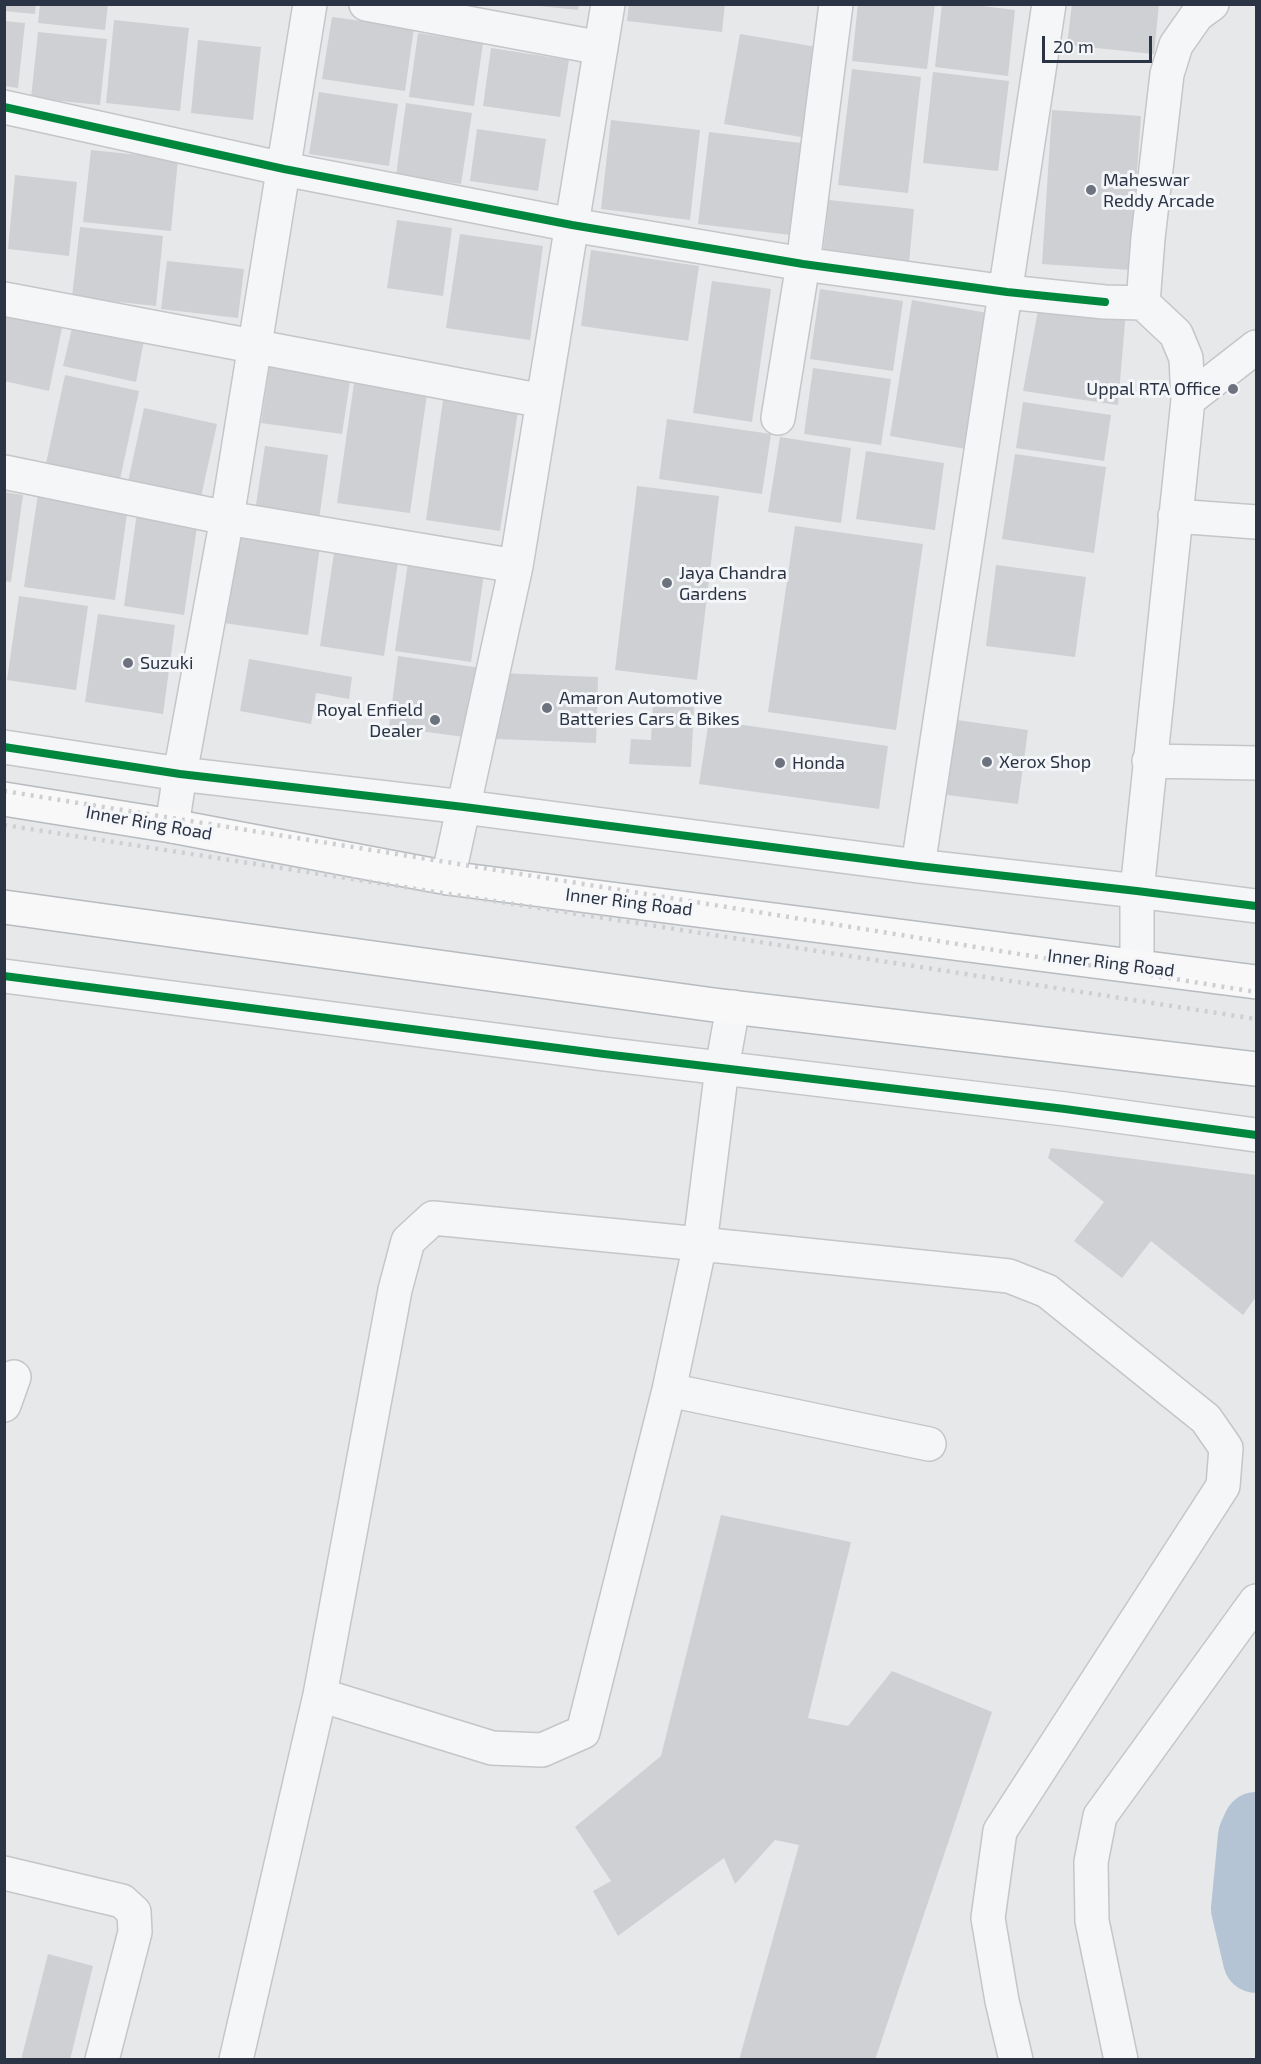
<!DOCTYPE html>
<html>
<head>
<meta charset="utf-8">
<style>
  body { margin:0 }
  #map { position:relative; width:1261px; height:2064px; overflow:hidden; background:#e6e8ea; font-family:"Exo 2",sans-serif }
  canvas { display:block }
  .frame { position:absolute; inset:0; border:6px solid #2b3445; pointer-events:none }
  .scale { position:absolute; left:1042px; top:36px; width:110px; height:27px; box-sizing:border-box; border:3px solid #2b3445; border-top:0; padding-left:8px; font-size:18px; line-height:21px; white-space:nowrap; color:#2b3445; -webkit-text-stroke:4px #f4f6f9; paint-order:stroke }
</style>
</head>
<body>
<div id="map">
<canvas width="1261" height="2064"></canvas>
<div class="frame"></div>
<div class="scale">20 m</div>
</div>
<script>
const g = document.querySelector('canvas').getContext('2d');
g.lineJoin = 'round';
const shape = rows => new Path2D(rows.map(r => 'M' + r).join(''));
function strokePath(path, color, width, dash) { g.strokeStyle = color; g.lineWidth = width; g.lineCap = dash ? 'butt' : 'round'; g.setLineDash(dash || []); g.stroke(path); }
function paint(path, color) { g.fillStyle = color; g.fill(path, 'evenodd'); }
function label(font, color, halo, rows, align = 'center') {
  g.font = font + ' "Exo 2",sans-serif'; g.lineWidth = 6; g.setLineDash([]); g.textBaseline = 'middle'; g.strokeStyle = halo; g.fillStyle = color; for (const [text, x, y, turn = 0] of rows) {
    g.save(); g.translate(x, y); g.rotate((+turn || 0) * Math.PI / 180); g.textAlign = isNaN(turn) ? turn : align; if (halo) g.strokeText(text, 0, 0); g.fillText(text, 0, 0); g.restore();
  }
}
strokePath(shape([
  [1256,1825,1251,1836,1244,1909,1256,1960]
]), '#b4c4d5', 66);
paint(shape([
  [4,4,36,4,35,14,4,11],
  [40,4,108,4,105,30,38,23],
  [540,4,579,4,578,10,540,6],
  [629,4,725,4,722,32,627,21],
  [858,4,935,4,927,69,852,61],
  [942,4,965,4,1015,10,1008,76,935,67],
  [1072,4,1159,4,1154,54,1067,45],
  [332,17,414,28,405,91,322,79],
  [114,20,189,28,180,111,106,103],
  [4,21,25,23,18,88,4,86],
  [38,32,107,39,100,105,31,98],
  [418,33,483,43,474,106,409,97],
  [740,34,817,47,801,137,724,124],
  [198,40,261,47,253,120,191,113],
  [491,48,569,60,560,117,483,106],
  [852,69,921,77,908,193,838,185],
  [933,72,1009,81,998,171,923,163],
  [319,92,398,104,389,166,309,154],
  [406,103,472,113,461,184,396,175],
  [1052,110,1141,116,1130,270,1042,264],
  [611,120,700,130,690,220,601,209],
  [477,129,546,139,538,191,470,181],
  [709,132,801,143,791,235,698,224],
  [91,150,178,159,171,231,83,222],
  [15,175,77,182,69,256,8,249],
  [829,200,914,209,909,263,823,252],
  [397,220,452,228,443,296,387,288],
  [80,227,163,236,156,306,72,297],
  [460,234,543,246,530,340,446,328],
  [591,250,699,266,688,341,581,326],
  [167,261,244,269,238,318,161,309],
  [712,281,771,289,752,422,693,413],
  [820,289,903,301,893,371,810,359],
  [912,300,994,314,972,450,890,436],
  [1040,300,1126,311,1118,405,1023,391],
  [4,310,63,323,49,391,4,381],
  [73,324,144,340,136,382,63,366],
  [270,363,351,375,342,434,261,423],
  [813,368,891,379,881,445,804,434],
  [65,375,139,391,119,484,45,468],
  [354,383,427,394,410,513,337,503],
  [444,393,519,404,500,531,426,520],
  [1023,402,1111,415,1104,461,1016,448],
  [144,408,217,424,201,497,128,482],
  [667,419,771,434,762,494,659,479],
  [780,437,851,448,841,523,768,512],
  [265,446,328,455,319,520,255,511],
  [866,451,944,463,935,530,856,519],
  [1015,454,1106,467,1094,553,1002,539],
  [637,486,719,496,697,680,615,670],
  [4,492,23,495,11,582,4,581],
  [38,494,128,507,115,600,24,587],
  [137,512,198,520,184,615,124,606],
  [795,526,923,544,896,730,768,712],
  [237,534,320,546,308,635,224,623],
  [334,553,398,562,384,656,320,646],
  [408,563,484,574,471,662,395,651],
  [996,565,1086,577,1075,657,986,646],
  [19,596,88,606,76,690,7,680],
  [98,614,175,625,163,714,85,702],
  [398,656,481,668,472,738,389,727],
  [249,659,352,677,349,699,316,693,311,724,240,711],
  [499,673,598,677,596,743,497,739],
  [653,704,694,707,691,767,629,764,631,739,651,740],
  [709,720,888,746,879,809,699,784],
  [957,720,1028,730,1018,804,947,795],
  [1051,1148,1256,1175,1256,1297,1243,1315,1151,1241,1122,1278,1074,1241,1104,1202,1048,1158],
  [721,1515,851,1542,808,1718,848,1726,892,1671,992,1712,875,2060,739,2060,799,1845,775,1840,735,1884,724,1858,618,1936,593,1891,611,1881,575,1827,661,1756],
  [48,1954,93,1966,70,2060,21,2060]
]), '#ced0d3');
const minor = shape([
  [366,4,601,48],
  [4,107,284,169,572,225,803,264,1007,292,1105,302,1143,303,1176,334,1186,358,1188,400,1137,891,1137,966],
  [4,299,543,401],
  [1143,303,1148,238,1167,74,1176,45,1197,15,1212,4],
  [1188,400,1256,347],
  [778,418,803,264,836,4],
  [4,472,227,518,516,566],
  [1175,516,1256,522],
  [4,747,180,774,464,807,918,866,1137,891,1256,906],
  [1149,761,1256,763],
  [172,826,180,774,227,518,310,4],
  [918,866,1049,4],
  [448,878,516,566,608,4],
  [4,976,604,1054,1065,1109,1256,1135],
  [733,1007,722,1068,700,1244,669,1390,583,1732,542,1750,492,1748,320,1695,395,1290,408,1241,433,1218,700,1244,1009,1276,1047,1291,1206,1419,1226,1448,1223,1486,1000,1831,988,1918,1002,2001,1016,2060],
  [669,1390,929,1444],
  [4,1405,14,1377],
  [4,1873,122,1901,134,1912,135,1932,102,2060],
  [236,2060,320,1695],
  [1121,2060,1092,1921,1091,1862,1100,1816,1256,1601]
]);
const highway = shape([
  [4,799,172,826,448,878,1256,982],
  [4,907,714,1005,1256,1069]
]);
strokePath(minor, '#c4c6c8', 36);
strokePath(highway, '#b8bbbf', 36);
strokePath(minor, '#f5f6f7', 33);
strokePath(highway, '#f8f8f8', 33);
strokePath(shape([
  [4,791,1256,992],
  [4,825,1256,1019]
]), '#cecfd2', 4.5, [3, 6]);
strokePath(shape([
  [4,107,284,169,572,225,803,264,1007,292,1105,302],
  [4,747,180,774,464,807,918,866,1137,891,1256,906],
  [4,976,604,1054,1065,1109,1256,1135]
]), '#00873e', 8);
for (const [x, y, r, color] of [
  [1091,190,6,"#6c737f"],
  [1233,389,6,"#6c737f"],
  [667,583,6,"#6c737f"],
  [128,663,6,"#6c737f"],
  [547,708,6,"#6c737f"],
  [435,720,6,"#6c737f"],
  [987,762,6,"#6c737f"],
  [780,763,6,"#6c737f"]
]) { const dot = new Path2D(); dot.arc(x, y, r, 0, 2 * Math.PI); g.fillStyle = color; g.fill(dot); strokePath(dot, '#f4f6f9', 2); }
label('18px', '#2b3445', '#f4f6f9', [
  ["Maheswar",1103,180],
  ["Reddy Arcade",1103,201],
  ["Uppal RTA Office",1221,389,"right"],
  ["Jaya Chandra",679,573],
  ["Gardens",679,594],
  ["Suzuki",140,663],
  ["Amaron Automotive",559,698],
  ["Batteries Cars & Bikes",559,719],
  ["Royal Enfield",423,710,"right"],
  ["Dealer",423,731,"right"],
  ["Xerox Shop",999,762],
  ["Honda",792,763]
], 'left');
label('18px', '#2b3445', '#f4f6f9', [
  ["Inner Ring Road",149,823,10],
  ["Inner Ring Road",629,902,7],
  ["Inner Ring Road",1111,963,7]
]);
</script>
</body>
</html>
